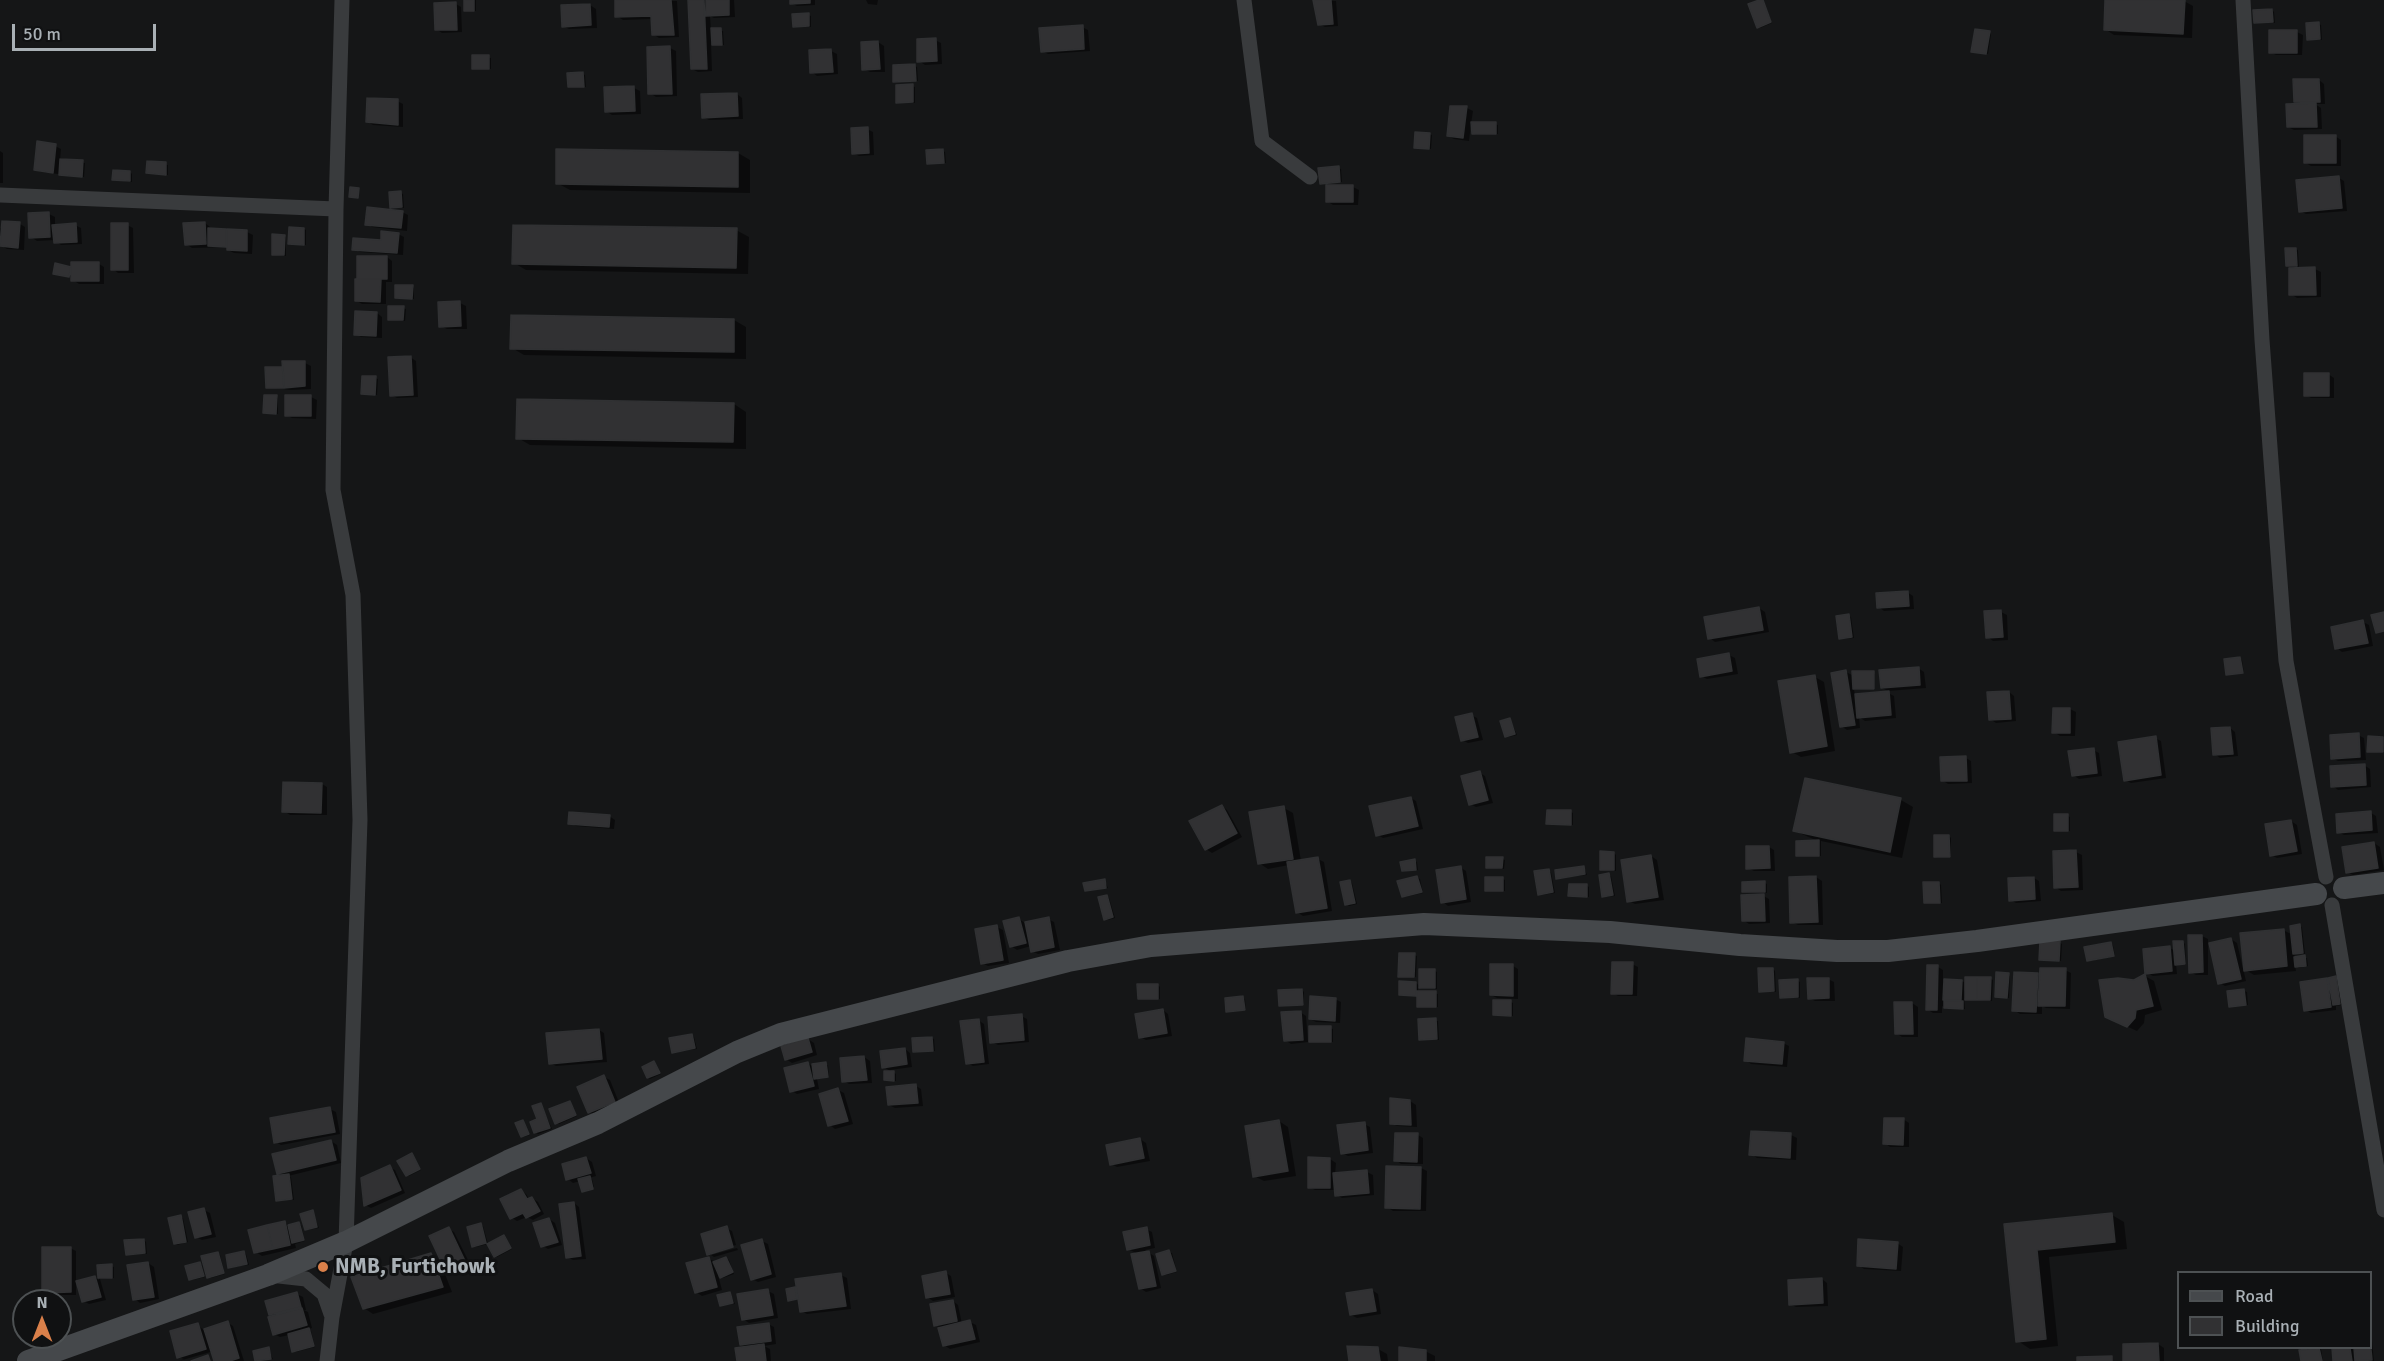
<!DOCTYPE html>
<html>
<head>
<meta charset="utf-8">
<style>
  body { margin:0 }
  #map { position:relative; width:2384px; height:1361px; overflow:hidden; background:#151617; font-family:Signika,sans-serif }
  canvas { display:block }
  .legend { position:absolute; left:2177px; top:1271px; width:195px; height:78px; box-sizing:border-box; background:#101112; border:2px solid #4d5153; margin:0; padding:8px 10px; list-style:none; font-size:18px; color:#a9b0b5 }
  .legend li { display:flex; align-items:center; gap:12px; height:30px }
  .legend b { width:30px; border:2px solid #4d5153 }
  .north { position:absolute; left:12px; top:1289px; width:60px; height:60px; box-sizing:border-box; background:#101112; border:2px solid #4d5153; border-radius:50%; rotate:0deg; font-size:16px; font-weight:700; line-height:24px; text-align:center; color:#a9b0b5 }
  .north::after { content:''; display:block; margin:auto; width:21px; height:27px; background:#da804a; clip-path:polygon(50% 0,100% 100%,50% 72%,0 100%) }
  .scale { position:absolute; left:12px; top:24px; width:144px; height:27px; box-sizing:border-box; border:3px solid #a9b0b5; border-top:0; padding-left:8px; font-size:18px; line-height:21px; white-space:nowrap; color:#a9b0b5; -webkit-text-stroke:4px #101112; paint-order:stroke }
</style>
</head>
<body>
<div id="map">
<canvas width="2384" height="1361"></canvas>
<ul class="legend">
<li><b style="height:8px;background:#45484b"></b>Road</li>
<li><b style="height:16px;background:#313133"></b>Building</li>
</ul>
<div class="north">N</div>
<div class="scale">50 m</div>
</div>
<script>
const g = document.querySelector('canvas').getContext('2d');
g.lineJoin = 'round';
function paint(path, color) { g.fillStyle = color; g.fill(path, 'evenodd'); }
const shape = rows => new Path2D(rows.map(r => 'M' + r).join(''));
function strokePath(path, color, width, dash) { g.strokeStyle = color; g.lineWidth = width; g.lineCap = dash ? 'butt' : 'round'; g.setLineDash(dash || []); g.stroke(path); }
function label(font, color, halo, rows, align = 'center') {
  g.font = font + ' Signika,sans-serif'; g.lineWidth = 6; g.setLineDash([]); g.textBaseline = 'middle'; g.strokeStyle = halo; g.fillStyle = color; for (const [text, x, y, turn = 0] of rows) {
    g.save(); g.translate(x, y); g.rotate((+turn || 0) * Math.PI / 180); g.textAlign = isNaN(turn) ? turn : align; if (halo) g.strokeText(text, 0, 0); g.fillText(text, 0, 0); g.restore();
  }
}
paint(shape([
  [466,0,476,0,476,11,466,10],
  [616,0,677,1,679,37,659,38,653,34,653,19,623,20,617,16],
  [690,0,734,0,735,17,714,18,710,16,711,30,723,31,724,45,716,45,711,43,712,71,698,72,692,69],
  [791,0,815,0,815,5,797,6,791,3],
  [866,0,878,0,877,5,868,4],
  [1315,0,1336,1,1338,26,1325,27,1319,24],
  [1763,0,1772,23,1760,28,1758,27],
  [2106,0,2184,1,2193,6,2192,38,2114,35,2105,29],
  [456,4,461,7,462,32,442,33,436,29],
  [590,5,596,9,597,28,569,29,563,26,562,6],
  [2272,10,2274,12,2275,23,2256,22],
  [808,15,811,16,811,27,794,26],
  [2319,24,2321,25,2322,40,2309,39],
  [1082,27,1088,30,1090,51,1048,54,1042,51],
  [1989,32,1991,34,1988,54,1975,52],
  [2297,32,2303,35,2302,55,2276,55,2270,52],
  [935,40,941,43,942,64,925,65,919,61],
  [878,42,884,46,885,72,870,72,864,69],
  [670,48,676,51,677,96,656,97,650,93,649,49],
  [831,51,837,54,838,74,817,76,812,72],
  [473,57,491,58,491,69,473,68],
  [915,66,917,67,918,81,895,81],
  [583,74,585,75,586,87,570,86],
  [2319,80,2324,84,2325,104,2315,104,2321,108,2322,129,2294,130,2288,127,2302,105,2295,101],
  [912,86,915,87,915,103,898,102],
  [634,88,640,91,641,114,612,115,606,111],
  [737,94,742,98,743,119,709,120,703,117],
  [397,101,403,104,403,127,373,125,368,122],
  [1451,108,1467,108,1473,111,1471,124,1495,124,1498,125,1498,134,1476,135,1473,133,1473,124,1471,124,1469,141,1454,139,1448,136],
  [867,129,873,132,874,155,859,156,853,153],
  [1429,134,1432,135,1431,149,1416,147],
  [2335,136,2341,140,2341,166,2311,166,2306,163],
  [55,146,61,149,60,160,85,163,84,177,41,172,36,169],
  [0,151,3,153,3,183,0,183],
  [943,151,945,152,946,163,929,163],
  [738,153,750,160,750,193,570,190,557,183],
  [148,162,168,165,168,175,147,173],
  [1338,168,1341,169,1342,182,1321,183],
  [130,172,132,174,132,182,114,180],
  [2339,178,2344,181,2347,211,2306,214,2300,211],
  [1353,187,1359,190,1358,205,1333,205,1327,201],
  [401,193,403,194,404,208,394,208,391,207],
  [402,212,408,215,407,231,372,227,367,224],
  [49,214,55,217,55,226,75,225,81,228,82,244,61,245,55,240,37,241,31,237],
  [205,223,210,227,211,230,247,232,253,235,252,254,234,253,228,250,228,247,192,248,186,244],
  [20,224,25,227,24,250,7,249,0,245,0,228,3,230],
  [127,225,133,228,134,273,118,273,113,269],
  [304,229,306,230,306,245,290,244],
  [736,230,749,237,748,274,526,270,514,263],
  [398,234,404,237,403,255,360,252,354,249],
  [284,236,286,237,286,256,276,255,273,254],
  [2296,249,2298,250,2299,269,2315,269,2321,272,2321,297,2297,298,2291,294,2294,269,2287,265],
  [387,257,392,261,392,282,386,282,386,304,362,304,357,301],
  [99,264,104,267,104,284,79,284,73,280,73,278,57,274,70,268,73,270],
  [412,286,414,288,414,299,396,297],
  [460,303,466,306,467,329,447,329,441,326],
  [403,308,406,309,405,321,390,319],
  [377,313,382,317,382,338,361,337,356,334],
  [734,320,746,327,746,359,524,355,512,348],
  [410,357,416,361,418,397,397,398,391,395],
  [305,363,311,366,311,389,291,390,267,387,284,368],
  [2328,374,2334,378,2334,398,2311,398,2306,395],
  [375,378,378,379,377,395,363,393],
  [276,396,278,398,278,414,265,413],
  [311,397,317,400,316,419,292,418,286,415],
  [734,404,746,412,746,449,530,445,518,438],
  [1907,592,1913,596,1914,609,1884,611,1879,607],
  [1759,608,1765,612,1769,632,1715,642,1710,638],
  [2001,612,2007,615,2008,640,1993,641,1988,637],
  [1848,615,1851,617,1854,638,1843,639,1841,638],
  [2363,622,2369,625,2373,646,2342,652,2337,648],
  [1729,655,1735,658,1738,674,1707,679,1701,676],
  [2240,658,2242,660,2244,673,2228,674],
  [1918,668,1924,672,1926,688,1888,691,1882,688],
  [1846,672,1854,676,1875,674,1875,690,1854,690,1855,695,1888,693,1894,696,1896,718,1865,721,1859,717,1860,728,1847,730,1841,726],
  [1815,677,1824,682,1835,751,1801,757,1792,752],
  [2009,692,2014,696,2016,721,1996,723,1990,719],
  [2070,709,2076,712,2075,736,2060,736,2054,732],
  [1471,715,1477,718,1483,740,1468,743,1462,740],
  [1510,719,1517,735,1509,737,1507,736],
  [2230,728,2235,732,2238,756,2220,758,2215,754],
  [2358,735,2364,738,2366,760,2338,761,2332,758],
  [2155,738,2161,741,2166,778,2131,783,2125,780],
  [2383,738,2384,753,2369,751],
  [2093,750,2099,753,2102,776,2079,779,2073,775],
  [1966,758,1971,761,1972,783,1948,784,1942,780],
  [2364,765,2370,769,2371,787,2338,790,2333,786],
  [1480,773,1485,776,1493,803,1476,807,1470,804],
  [1806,780,1901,800,1913,807,1902,858,1821,841,1821,856,1798,855,1798,842,1820,842,1795,831],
  [322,784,327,787,327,815,290,815,284,811],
  [1411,798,1416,801,1423,829,1383,838,1378,835],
  [1222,806,1227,810,1242,837,1212,853,1206,849],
  [1284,808,1293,813,1301,861,1318,859,1324,862,1332,911,1303,916,1297,912,1289,865,1268,869,1259,863],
  [1571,812,1573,813,1573,825,1548,823],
  [2371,813,2376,816,2378,833,2344,835,2338,832],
  [609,816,615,820,614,829,576,826,570,823],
  [2068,816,2070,817,2070,831,2056,830],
  [2291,821,2297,825,2302,854,2277,858,2271,855],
  [1949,836,1951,838,1951,858,1938,858,1936,857],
  [2374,843,2380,847,2384,870,2353,875,2347,872],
  [1769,847,1774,850,1775,871,1754,871,1748,868],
  [2076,852,2082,855,2083,890,2061,891,2055,887],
  [1614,853,1616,855,1616,871,1602,869],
  [1651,856,1657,860,1664,900,1635,904,1629,901],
  [1502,859,1505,860,1504,869,1488,867],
  [1415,861,1417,862,1418,870,1403,871],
  [1460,867,1466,871,1471,902,1448,906,1443,902],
  [1584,867,1587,875,1557,878],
  [1549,871,1551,872,1555,893,1542,895,1540,894],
  [1609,875,1611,876,1615,896,1606,897,1604,896],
  [1417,877,1420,879,1423,893,1405,897,1403,896],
  [1816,877,1822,881,1823,925,1798,925,1792,922,1791,878],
  [2034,878,2039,881,2041,901,2016,903,2011,900],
  [1503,879,1505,880,1505,891,1487,890],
  [1105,881,1108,888,1086,890],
  [1350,881,1352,883,1357,904,1349,906,1347,904],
  [1765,883,1767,884,1767,893,1744,892],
  [1939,883,1941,885,1942,903,1926,902],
  [1586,885,1589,887,1589,897,1570,895],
  [1760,894,1769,899,1770,923,1749,924,1743,920],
  [1107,896,1109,898,1115,918,1108,920,1105,919],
  [1019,919,1025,923,1048,919,1054,922,1060,950,1038,954,1032,951,1031,946,1017,950,1011,946],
  [2299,926,2302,927,2305,954,2294,953,2295,958,2307,958,2308,966,2299,968,2295,965,2296,971,2254,975,2244,969,2283,930,2293,935],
  [997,927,1003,930,1009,963,988,966,982,963],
  [2202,936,2208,939,2208,975,2196,975,2190,972],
  [2231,939,2237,943,2246,981,2225,986,2220,983],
  [2059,942,2062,944,2061,961,2040,959],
  [2183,942,2185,944,2186,965,2176,964,2177,974,2153,976,2147,973,2169,948,2176,951],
  [2111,943,2113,945,2115,956,2091,961,2089,960],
  [1414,955,1417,956,1416,977,1400,976],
  [1632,964,1638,967,1637,996,1618,996,1613,993],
  [1513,966,1518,969,1518,999,1497,998,1491,995],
  [1938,967,1943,970,1943,981,1961,981,1964,982,1964,991,1991,979,1993,980,1992,1001,1969,1000,1964,998,1965,1009,1947,1009,1942,1006,1942,1013,1933,1013,1927,1009],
  [1773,969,1775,971,1776,992,1762,992,1760,991],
  [2065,970,2071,973,2070,1009,2046,1008,2042,1006,2042,1014,2020,1014,2014,1010,2037,975,2041,977],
  [1435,971,1437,972,1437,989,1422,989,1418,987,1418,992,1438,994,1438,1007,1421,1007,1418,1006,1419,996,1401,995,1416,983,1420,986],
  [2008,975,2010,976,2009,998,1999,998,1996,996],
  [2145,976,2154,981,2162,1010,2145,1015,2144,1023,2137,1031,2115,1021,2134,982],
  [2336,978,2338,979,2342,1005,2336,1006,2336,1010,2311,1013,2306,1010,2326,980,2331,982],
  [1828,979,1834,982,1835,1001,1815,1001,1809,998],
  [1798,981,1800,982,1800,998,1781,997],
  [1158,985,1160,987,1160,999,1139,998],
  [1302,990,1304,992,1304,1006,1280,1005],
  [2244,991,2247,992,2248,1005,2231,1006],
  [1243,998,1245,999,1246,1011,1228,1011],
  [1335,999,1341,1002,1340,1023,1316,1022,1310,1019],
  [1511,1002,1513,1003,1513,1016,1494,1014],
  [1912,1003,1918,1007,1918,1037,1902,1037,1896,1033],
  [1163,1010,1168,1014,1172,1036,1146,1040,1140,1037],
  [1300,1012,1306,1016,1308,1042,1291,1044,1285,1040],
  [1021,1016,1027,1019,1029,1042,998,1045,992,1042],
  [978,1020,984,1024,989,1064,973,1066,967,1063],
  [1420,1020,1438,1021,1439,1040,1420,1039],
  [1330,1028,1333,1029,1333,1042,1310,1041],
  [599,1030,604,1033,607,1062,556,1066,550,1063],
  [692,1035,694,1037,697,1049,674,1052],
  [932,1038,934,1039,935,1051,914,1051],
  [808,1039,814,1043,817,1055,792,1063,786,1059],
  [1783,1043,1789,1046,1787,1067,1751,1064,1745,1060],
  [905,1049,910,1053,912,1067,890,1070,896,1074,896,1081,888,1081,886,1079,893,1073,884,1067],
  [864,1057,870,1061,872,1083,849,1084,844,1081],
  [654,1062,661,1074,650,1079,648,1077],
  [808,1063,812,1066,828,1065,829,1077,817,1079,819,1089,797,1094,792,1091],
  [604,1077,610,1080,620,1105,595,1115,589,1112],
  [916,1086,921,1089,923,1106,895,1108,889,1105],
  [838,1090,844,1093,853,1124,835,1129,830,1125],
  [1410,1101,1416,1105,1417,1127,1397,1126,1391,1123],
  [570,1103,577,1116,559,1124,556,1123],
  [541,1105,552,1129,538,1134,535,1132],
  [330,1109,336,1112,340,1134,281,1145,276,1142],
  [1903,1119,1909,1123,1909,1147,1890,1147,1885,1143],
  [1279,1121,1288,1127,1296,1176,1264,1181,1254,1176],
  [523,1122,530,1135,524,1137,522,1136],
  [1364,1124,1370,1127,1373,1153,1348,1156,1342,1153],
  [1752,1133,1791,1135,1797,1138,1796,1160,1757,1158,1751,1154],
  [1418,1135,1423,1138,1423,1164,1401,1164,1396,1160],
  [1140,1139,1146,1143,1150,1161,1117,1167,1111,1164],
  [331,1141,337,1145,341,1163,288,1176,291,1177,294,1200,277,1200,284,1176,278,1173],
  [412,1155,421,1170,409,1176,407,1175],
  [586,1158,592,1162,596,1176,589,1178,592,1179,594,1187,583,1190,580,1181,573,1183,568,1179],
  [1330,1159,1336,1163,1335,1175,1367,1172,1373,1175,1374,1195,1342,1198,1337,1195,1336,1190,1315,1190,1309,1187],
  [389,1167,395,1170,405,1193,371,1208,365,1205],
  [1388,1168,1421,1168,1427,1171,1426,1211,1393,1211,1387,1207],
  [521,1190,526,1194,530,1200,532,1198,538,1202,544,1214,533,1220,527,1217,517,1221,512,1218],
  [574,1203,579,1207,586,1259,573,1260,567,1257],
  [204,1210,210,1213,216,1237,202,1240,196,1237],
  [312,1212,319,1228,308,1230,306,1229],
  [2112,1215,2124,1222,2127,1249,2049,1257,2058,1346,2030,1349,2018,1341,2006,1225],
  [181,1217,183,1218,188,1242,177,1245,175,1243],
  [549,1219,555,1223,562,1245,548,1249,543,1246],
  [284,1222,291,1226,301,1225,305,1241,295,1244,296,1248,262,1256,256,1252],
  [481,1225,483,1226,488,1244,476,1247,473,1246],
  [726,1228,732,1231,736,1245,711,1252,711,1255,709,1254],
  [448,1229,454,1232,471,1266,453,1275,443,1269,452,1292,373,1314,364,1308,431,1255,443,1262],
  [1146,1229,1152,1232,1155,1248,1145,1250,1154,1256,1161,1288,1146,1292,1140,1288,1138,1254,1128,1249],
  [504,1237,512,1249,497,1257,495,1255],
  [144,1240,146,1242,147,1254,127,1254],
  [762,1241,768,1244,776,1277,758,1282,752,1279],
  [1897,1243,1903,1247,1901,1271,1864,1269,1858,1265],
  [70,1248,76,1251,76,1295,49,1295,44,1292],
  [737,1248,738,1250,714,1257,711,1255],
  [244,1252,246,1254,249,1265,230,1267],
  [1169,1252,1172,1253,1177,1272,1166,1275,1163,1274],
  [218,1253,220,1255,225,1274,211,1278,209,1277],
  [708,1258,715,1262,726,1258,729,1260,734,1274,723,1278,718,1275,722,1290,702,1296,696,1292],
  [148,1263,154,1267,159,1299,140,1303,135,1299],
  [200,1264,202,1265,205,1277,193,1280,190,1279],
  [111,1266,114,1267,114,1278,100,1279,106,1300,89,1304,83,1301,95,1277,99,1280,99,1267],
  [946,1273,951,1276,955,1297,933,1301,927,1297],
  [841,1275,847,1278,851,1309,807,1314,801,1311,800,1300,789,1300,795,1289,798,1291],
  [1822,1279,1827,1283,1828,1306,1796,1307,1790,1304],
  [1372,1290,1378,1294,1381,1314,1357,1318,1351,1315],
  [768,1291,774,1294,778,1318,749,1323,743,1319],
  [730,1293,735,1304,721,1305],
  [297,1294,303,1297,306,1310,304,1310,308,1312,312,1328,308,1329,311,1331,315,1347,296,1352,294,1351,289,1335,280,1337,274,1334,274,1317,270,1314],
  [953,1301,958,1305,962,1324,970,1322,976,1325,980,1342,950,1349,944,1345,940,1327,935,1325],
  [228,1323,233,1326,244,1361,216,1361,214,1351,179,1361,184,1359,179,1357,197,1325,204,1330],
  [768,1324,774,1327,776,1344,764,1346,770,1349,771,1361,739,1361,748,1348,741,1344],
  [2370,1340,2372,1341,2374,1361,2335,1361,2333,1348,2370,1348],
  [2158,1344,2164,1348,2164,1361,2125,1361],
  [2319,1348,2321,1349,2323,1361,2303,1361,2301,1351],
  [268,1349,273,1359,257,1361,255,1352],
  [1378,1349,1387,1354,1388,1361,1351,1361],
  [1425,1351,1435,1356,1435,1361,1401,1361]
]), '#0007');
const building = shape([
  [464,0,474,0,474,11,464,11,464,0],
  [615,0,671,0,674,35,652,35,651,16,615,17,615,0],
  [688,0,704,0,707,69,691,69,688,0],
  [706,0,729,0,729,15,706,16,706,0],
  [790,0,810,0,810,3,790,4,790,0],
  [1313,0,1331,0,1333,24,1318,25,1313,0],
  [1759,0,1763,0,1771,22,1757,28,1748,4,1759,0],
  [2105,0,2185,0,2183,34,2104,30,2105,0],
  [456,2,457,30,435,30,434,3,456,2],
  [590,4,591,25,562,27,561,5,590,4],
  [2272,9,2273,22,2254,23,2253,10,2272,9],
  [809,13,809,26,793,27,792,14,809,13],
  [2319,22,2320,39,2307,40,2306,23,2319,22],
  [1083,25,1084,49,1041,52,1039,28,1083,25],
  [711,28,721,28,722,45,712,45,711,28],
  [1975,29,1990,31,1986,54,1971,52,1975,29],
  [2269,30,2297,30,2297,53,2269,53,2269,30],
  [936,38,937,61,917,62,917,39,936,38],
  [878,41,880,69,862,70,861,42,878,41],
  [670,46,672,94,648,94,647,47,670,46],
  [831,49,833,72,810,73,809,50,831,49],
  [472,55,489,55,489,69,472,69,472,55],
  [915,64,916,81,893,82,893,65,915,64],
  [583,72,584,87,568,87,567,73,583,72],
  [2293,79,2319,79,2320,102,2294,102,2293,79],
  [913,84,913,102,896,103,896,85,913,84],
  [634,86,635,111,605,112,604,87,634,86],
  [737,93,738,116,702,118,701,94,737,93],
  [367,98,398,99,398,125,366,122,367,98],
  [2316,103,2317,127,2287,127,2286,104,2316,103],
  [1450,106,1467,106,1463,138,1447,136,1450,106],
  [1471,122,1496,122,1496,134,1472,134,1471,122],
  [868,127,869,153,852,154,851,128,868,127],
  [1415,132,1430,133,1429,149,1414,148,1415,132],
  [2304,135,2336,135,2336,163,2304,163,2304,135],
  [37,141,56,144,53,173,34,170,37,141],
  [556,149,738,152,738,187,556,184,556,149],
  [943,149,944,163,927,164,926,150,943,149],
  [60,159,83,160,82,177,59,175,60,159],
  [147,161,166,162,166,175,146,173,147,161],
  [1339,166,1340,182,1320,184,1318,168,1339,166],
  [113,170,130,171,130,181,112,180,113,170],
  [2339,176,2342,208,2299,212,2296,180,2339,176],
  [1326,185,1353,185,1353,202,1326,202,1326,185],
  [350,187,359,188,358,198,349,197,350,187],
  [401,191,402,207,390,208,389,192,401,191],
  [367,207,403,211,401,228,365,225,367,207],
  [49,212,50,237,29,238,28,213,49,212],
  [2,221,20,222,18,248,0,246,2,221],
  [205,222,206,244,185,245,183,223,205,222],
  [76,223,77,242,54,243,52,225,76,223],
  [111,223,128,223,128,270,111,270,111,223],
  [513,225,737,228,736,268,512,264,513,225],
  [289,227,304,228,304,245,288,244,289,227],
  [208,228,226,229,226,247,208,246,208,228],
  [227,229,247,230,247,251,227,250,227,229],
  [381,231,399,233,397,253,352,250,353,238,381,240,381,231],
  [272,234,285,235,284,255,272,255,272,234],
  [2285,248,2296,248,2297,266,2286,266,2285,248],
  [357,256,387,256,387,279,357,279,357,256],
  [71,262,99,262,99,281,71,281,71,262],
  [55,263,71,267,69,277,53,274,55,263],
  [2315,267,2316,295,2289,295,2289,268,2315,267],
  [355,279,381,279,380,302,355,301,355,279],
  [395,285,413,285,412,299,395,298,395,285],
  [460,301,461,326,439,327,438,302,460,301],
  [388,306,404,306,403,320,388,320,388,306],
  [355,311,377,312,376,336,354,335,355,311],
  [511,315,734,319,734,352,510,349,511,315],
  [411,356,413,395,390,396,388,357,411,356],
  [282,361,305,361,305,386,284,388,282,361],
  [265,367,283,367,284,388,266,388,265,367],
  [2304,373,2329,373,2329,396,2304,396,2304,373],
  [362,376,376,376,375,395,361,394,362,376],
  [264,395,277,395,276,414,263,413,264,395],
  [285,395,311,395,311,416,285,416,285,395],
  [517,399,734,403,733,442,516,439,517,399],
  [1908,591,1909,606,1877,608,1876,593,1908,591],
  [1759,607,1763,630,1708,639,1704,617,1759,607],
  [2001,610,2003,637,1986,638,1984,611,2001,610],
  [2384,612,2384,631,2376,633,2371,615,2384,612],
  [1849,614,1852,637,1839,639,1836,616,1849,614],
  [2363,620,2368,643,2335,649,2331,627,2363,620],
  [1729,653,1732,671,1700,677,1697,659,1729,653],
  [2240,657,2243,673,2226,675,2224,659,2240,657],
  [1919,667,1920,685,1881,688,1879,670,1919,667],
  [1846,670,1855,725,1840,727,1831,673,1846,670],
  [1852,671,1874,671,1874,689,1853,689,1852,671],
  [1815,675,1827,746,1790,753,1778,681,1815,675],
  [1889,691,1891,715,1857,718,1855,694,1889,691],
  [2009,691,2011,719,1989,720,1987,692,2009,691],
  [2053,708,2070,708,2070,733,2052,733,2053,708],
  [1472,713,1478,737,1461,741,1455,717,1472,713],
  [1510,718,1515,734,1505,737,1500,721,1510,718],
  [2230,727,2233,754,2213,755,2211,728,2230,727],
  [2359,733,2360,757,2331,759,2330,735,2359,733],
  [2156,736,2161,775,2124,781,2118,742,2156,736],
  [2368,736,2383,737,2383,752,2367,752,2368,736],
  [2094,748,2097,773,2072,776,2068,751,2094,748],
  [1966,756,1967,781,1941,781,1940,757,1966,756],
  [2365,764,2366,785,2331,787,2330,766,2365,764],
  [1480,771,1488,800,1469,805,1461,776,1480,771],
  [1805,778,1901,798,1890,852,1793,831,1805,778],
  [283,782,322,783,321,813,282,812,283,782],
  [1411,797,1418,826,1376,836,1369,806,1411,797],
  [1222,805,1237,833,1205,850,1189,821,1222,805],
  [1284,806,1293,859,1258,864,1249,812,1284,806],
  [1547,810,1571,810,1571,825,1546,824,1547,810],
  [2371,811,2372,830,2337,833,2336,814,2371,811],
  [569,812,610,815,609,827,568,824,569,812],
  [2054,814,2068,814,2068,831,2054,831,2054,814],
  [2291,820,2297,851,2270,856,2265,824,2291,820],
  [1934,835,1949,835,1950,857,1934,857,1934,835],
  [1819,840,1819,856,1796,856,1796,841,1819,840],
  [2374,842,2378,868,2346,873,2342,847,2374,842],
  [1746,846,1769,846,1770,868,1746,869,1746,846],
  [2076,850,2078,887,2054,888,2053,851,2076,850],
  [1600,851,1614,852,1614,870,1600,870,1600,851],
  [1651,855,1658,897,1627,902,1621,860,1651,855],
  [1318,857,1327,908,1296,913,1287,862,1318,857],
  [1486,857,1503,857,1502,868,1486,868,1486,857],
  [1415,859,1416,870,1402,871,1400,862,1415,859],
  [1461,866,1466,899,1441,903,1436,870,1461,866],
  [1584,866,1585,874,1556,879,1555,870,1584,866],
  [1549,869,1553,892,1538,895,1534,871,1549,869],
  [1609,873,1613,895,1602,897,1599,875,1609,873],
  [1417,876,1422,892,1402,897,1397,881,1417,876],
  [1816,876,1818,922,1790,923,1789,877,1816,876],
  [1485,877,1503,877,1503,891,1485,891,1485,877],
  [2034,877,2035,899,2009,901,2008,878,2034,877],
  [1105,879,1106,888,1085,891,1083,883,1105,879],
  [1350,880,1355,903,1345,905,1340,882,1350,880],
  [1765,881,1765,892,1742,892,1742,882,1765,881],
  [1923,882,1939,882,1940,903,1924,903,1923,882],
  [1569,884,1587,884,1587,897,1568,896,1569,884],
  [1764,894,1765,921,1742,921,1741,895,1764,894],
  [1107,895,1113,917,1104,920,1098,897,1107,895],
  [1019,917,1026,943,1010,947,1003,921,1019,917],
  [1049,917,1054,947,1031,952,1025,922,1049,917],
  [2300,924,2303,953,2293,954,2290,926,2300,924],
  [997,925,1003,960,981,964,975,929,997,925],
  [2284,929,2287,966,2244,971,2240,933,2284,929],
  [2188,935,2202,935,2203,972,2189,973,2188,935],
  [2231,938,2241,979,2218,984,2209,943,2231,938],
  [2040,941,2060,941,2059,961,2039,960,2040,941],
  [2173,941,2183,941,2185,964,2175,965,2173,941],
  [2111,942,2114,956,2087,961,2084,947,2111,942],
  [2170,946,2172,971,2145,974,2143,949,2170,946],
  [1399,953,1415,953,1414,977,1398,977,1399,953],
  [2305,955,2306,966,2295,967,2294,957,2305,955],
  [1612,962,1633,962,1632,994,1611,994,1612,962],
  [1490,964,1513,964,1513,996,1490,995,1490,964],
  [1927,965,1938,965,1937,1010,1926,1010,1927,965],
  [1758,968,1773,968,1774,991,1759,992,1758,968],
  [2040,968,2066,968,2065,1006,2038,1006,2040,968],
  [1419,969,1435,969,1435,988,1419,988,1419,969],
  [1996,972,2009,973,2007,998,1995,997,1996,972],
  [2014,972,2038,973,2036,1012,2012,1011,2014,972],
  [2145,974,2153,1006,2136,1010,2135,1018,2127,1027,2105,1017,2099,980,2118,978,2134,980,2145,974],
  [2336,976,2340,1004,2333,1005,2328,978,2336,976],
  [1965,977,1977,977,1977,1000,1965,1000,1965,977],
  [1977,977,1991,977,1990,1000,1977,1000,1977,977],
  [1807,978,1829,978,1829,998,1808,999,1807,978],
  [2327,978,2331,1007,2304,1011,2300,982,2327,978],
  [1798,979,1798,997,1780,998,1779,980,1798,979],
  [1944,979,1962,980,1961,1000,1943,1000,1944,979],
  [1399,981,1416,982,1416,996,1399,995,1399,981],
  [1137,984,1158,984,1158,999,1138,999,1137,984],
  [1302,989,1303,1005,1279,1006,1278,990,1302,989],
  [2244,989,2246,1005,2229,1007,2227,991,2244,989],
  [1417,991,1436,991,1436,1007,1417,1007,1417,991],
  [1243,996,1245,1010,1226,1012,1225,998,1243,996],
  [1310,996,1336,998,1335,1021,1309,1019,1310,996],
  [1493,1000,1511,1000,1511,1016,1493,1015,1493,1000],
  [1944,1001,1963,1001,1963,1009,1944,1008,1944,1001],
  [1894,1002,1912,1002,1913,1034,1895,1034,1894,1002],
  [1163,1009,1167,1033,1139,1038,1135,1014,1163,1009],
  [1301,1011,1303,1040,1284,1041,1281,1012,1301,1011],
  [1022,1014,1024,1040,990,1043,988,1017,1022,1014],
  [1436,1018,1437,1039,1419,1040,1418,1019,1436,1018],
  [979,1019,984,1062,966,1064,960,1021,979,1019],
  [1309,1026,1331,1026,1331,1042,1309,1042,1309,1026],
  [599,1029,602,1059,549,1064,546,1033,599,1029],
  [692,1034,695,1048,672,1053,669,1038,692,1034],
  [932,1037,933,1051,913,1052,912,1038,932,1037],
  [808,1038,812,1052,785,1060,781,1046,808,1038],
  [1746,1038,1784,1042,1782,1064,1744,1061,1746,1038],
  [905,1048,907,1064,882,1068,880,1051,905,1048],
  [864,1056,867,1080,842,1082,840,1058,864,1056],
  [654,1061,660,1073,647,1078,642,1067,654,1061],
  [808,1062,814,1086,790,1092,784,1068,808,1062],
  [826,1062,828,1077,814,1079,812,1064,826,1062],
  [884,1071,894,1071,894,1081,884,1080,884,1071],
  [604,1075,615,1102,588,1113,577,1087,604,1075],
  [916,1084,918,1103,888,1105,886,1087,916,1084],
  [838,1088,848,1121,828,1126,819,1094,838,1088],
  [1390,1098,1410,1100,1411,1125,1390,1124,1390,1098],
  [570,1101,576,1115,555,1124,549,1109,570,1101],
  [541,1103,550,1128,534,1133,530,1122,537,1119,532,1106,541,1103],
  [330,1107,335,1132,274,1143,270,1118,330,1107],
  [1884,1118,1904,1118,1903,1145,1883,1144,1884,1118],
  [523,1120,529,1134,521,1137,515,1123,523,1120],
  [1279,1120,1288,1171,1253,1177,1245,1126,1279,1120],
  [1365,1122,1368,1150,1341,1154,1337,1125,1365,1122],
  [1751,1131,1791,1133,1790,1158,1749,1155,1751,1131],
  [1395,1133,1418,1133,1417,1162,1394,1161,1395,1133],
  [1140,1138,1144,1158,1110,1165,1106,1145,1140,1138],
  [331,1140,336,1160,277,1174,272,1154,331,1140],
  [412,1153,420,1169,406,1176,397,1161,412,1153],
  [586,1157,591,1173,566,1180,562,1164,586,1157],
  [1308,1157,1330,1158,1330,1188,1308,1188,1308,1157],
  [390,1165,401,1190,364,1206,361,1178,390,1165],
  [1386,1166,1421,1167,1420,1209,1385,1208,1386,1166],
  [1367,1170,1369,1193,1335,1196,1333,1173,1367,1170],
  [289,1174,292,1199,276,1201,273,1176,289,1174],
  [590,1176,593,1189,582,1192,578,1179,590,1176],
  [521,1189,527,1199,532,1197,540,1211,526,1218,523,1213,510,1219,500,1199,521,1189],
  [574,1202,581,1256,566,1258,559,1204,574,1202],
  [204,1208,211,1234,195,1238,188,1212,204,1208],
  [313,1210,317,1227,305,1230,300,1214,313,1210],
  [2112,1213,2115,1242,2037,1250,2046,1339,2016,1342,2004,1224,2112,1213],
  [181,1215,186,1242,174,1244,168,1218,181,1215],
  [549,1218,558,1242,541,1247,533,1223,549,1218],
  [285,1221,290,1245,273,1249,267,1225,285,1221],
  [299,1222,304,1240,292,1243,288,1225,299,1222],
  [481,1223,486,1243,472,1247,467,1227,481,1223],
  [267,1225,273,1249,254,1253,248,1230,267,1225],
  [727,1226,733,1247,707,1255,701,1234,727,1226],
  [449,1227,466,1263,446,1272,429,1236,449,1227],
  [1147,1227,1150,1245,1127,1250,1123,1232,1147,1227],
  [504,1235,511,1248,494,1257,487,1244,504,1235],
  [144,1239,145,1253,126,1255,124,1240,144,1239],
  [762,1239,771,1274,751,1280,741,1245,762,1239],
  [1858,1239,1898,1242,1896,1269,1857,1266,1858,1239],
  [42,1247,71,1247,71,1292,42,1293,42,1247],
  [1169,1250,1176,1271,1162,1275,1156,1254,1169,1250],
  [244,1251,247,1264,228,1268,226,1255,244,1251],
  [1149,1251,1156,1286,1139,1289,1131,1254,1149,1251],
  [218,1252,224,1273,207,1278,201,1256,218,1252],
  [431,1253,443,1287,363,1309,351,1277,431,1253],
  [709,1257,717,1287,695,1293,686,1263,709,1257],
  [726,1257,733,1272,720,1278,713,1262,726,1257],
  [148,1262,154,1297,133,1300,127,1265,148,1262],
  [200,1262,204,1276,189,1280,185,1266,200,1262],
  [112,1264,112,1278,98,1278,97,1265,112,1264],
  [946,1271,950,1294,926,1298,922,1276,946,1271],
  [841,1273,846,1306,800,1312,795,1279,841,1273],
  [95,1276,101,1297,82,1302,76,1281,95,1276],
  [1822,1278,1823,1303,1789,1305,1788,1280,1822,1278],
  [795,1287,797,1299,788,1301,786,1289,795,1287],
  [768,1289,773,1315,742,1320,737,1294,768,1289],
  [1372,1289,1376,1311,1350,1315,1346,1293,1372,1289],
  [297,1292,301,1307,269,1315,265,1301,297,1292],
  [730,1292,733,1303,720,1306,717,1295,730,1292],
  [953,1300,957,1321,934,1326,930,1304,953,1300],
  [302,1308,307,1325,273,1335,268,1317,302,1308],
  [970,1320,975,1339,943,1346,938,1328,970,1320],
  [228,1321,239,1358,230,1361,214,1361,204,1329,228,1321],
  [198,1323,206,1349,177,1358,170,1331,198,1323],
  [769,1323,771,1341,740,1345,737,1327,769,1323],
  [309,1328,314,1346,292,1352,288,1334,309,1328],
  [2370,1339,2372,1360,2355,1361,2354,1348,2370,1348,2370,1339],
  [2158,1343,2159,1361,2123,1361,2123,1344,2158,1343],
  [764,1344,766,1361,737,1361,735,1348,764,1344],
  [1347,1346,1378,1347,1380,1361,1349,1361,1347,1346],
  [269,1347,271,1359,255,1361,253,1351,269,1347],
  [1399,1347,1426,1350,1426,1361,1399,1361,1399,1347],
  [2319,1348,2322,1361,2301,1361,2299,1350,2319,1348],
  [2332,1348,2350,1348,2352,1361,2333,1361,2332,1348],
  [208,1355,210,1361,191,1361,208,1355],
  [2112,1356,2112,1361,2077,1361,2077,1357,2112,1356]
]);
paint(building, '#313133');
strokePath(building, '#303133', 1.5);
strokePath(shape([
  [1244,0,1262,141,1310,177],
  [2243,0,2262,340,2286,661,2326,877],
  [0,195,336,209],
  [2332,905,2384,1210],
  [270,1275,306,1279,324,1294,331,1314],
  [327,1361,332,1317,346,1242,360,820,353,595,333,490,336,209,342,0]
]), '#393b3d', 15);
strokePath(shape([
  [2344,888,2384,883],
  [28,1361,268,1275,346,1242,508,1161,598,1123,737,1052,781,1034,1068,961,1151,946,1424,924,1610,932,1740,945,1837,951,1888,951,1977,941,2316,894]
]), '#45484b', 22);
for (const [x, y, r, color] of [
  [323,1267,6,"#da804a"]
]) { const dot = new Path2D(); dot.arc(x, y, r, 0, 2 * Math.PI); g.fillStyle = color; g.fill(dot); strokePath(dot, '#101112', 2); }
label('bold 21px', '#a9b0b5', '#101112', [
  ["NMB, Furtichowk",335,1267]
], 'left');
</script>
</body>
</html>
